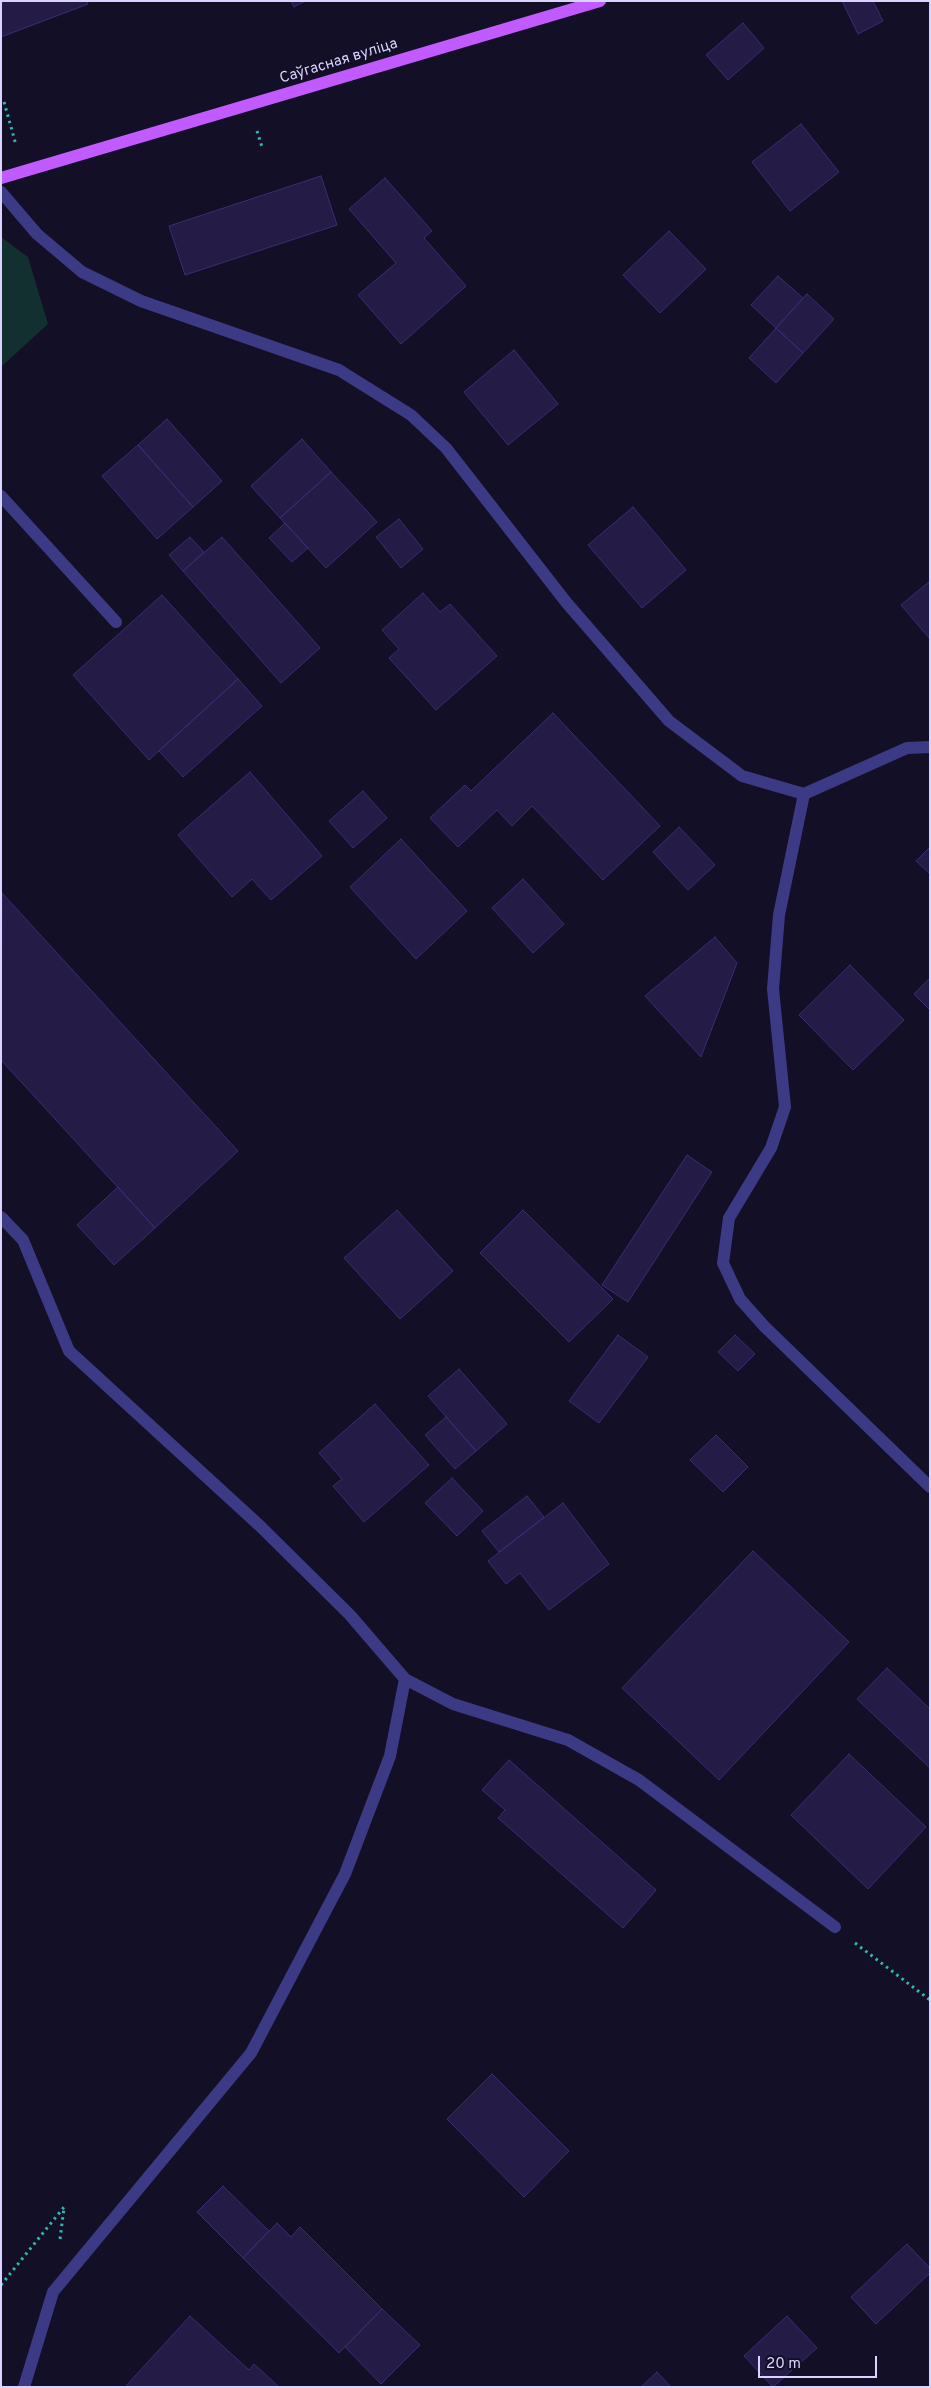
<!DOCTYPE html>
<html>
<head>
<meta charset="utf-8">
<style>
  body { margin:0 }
  #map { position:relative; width:931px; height:2388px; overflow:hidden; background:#130f26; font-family:Overpass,sans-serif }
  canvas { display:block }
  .frame { position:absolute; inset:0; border:2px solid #d9d4ff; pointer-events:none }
  .scale { position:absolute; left:758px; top:2356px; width:119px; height:22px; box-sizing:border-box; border:2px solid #d9d4ff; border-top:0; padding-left:6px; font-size:15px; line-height:18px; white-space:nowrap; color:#d9d4ff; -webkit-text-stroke:4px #130f26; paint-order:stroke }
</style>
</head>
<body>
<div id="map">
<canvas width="931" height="2388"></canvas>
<div class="frame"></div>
<div class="scale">20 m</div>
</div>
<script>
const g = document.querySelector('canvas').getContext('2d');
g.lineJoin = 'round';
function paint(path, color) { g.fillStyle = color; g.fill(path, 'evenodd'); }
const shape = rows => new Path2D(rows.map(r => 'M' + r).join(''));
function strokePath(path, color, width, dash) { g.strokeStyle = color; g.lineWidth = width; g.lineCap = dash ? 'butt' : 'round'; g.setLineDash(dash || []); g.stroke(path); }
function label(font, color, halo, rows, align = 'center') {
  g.font = font + ' Overpass,sans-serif'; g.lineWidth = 4; g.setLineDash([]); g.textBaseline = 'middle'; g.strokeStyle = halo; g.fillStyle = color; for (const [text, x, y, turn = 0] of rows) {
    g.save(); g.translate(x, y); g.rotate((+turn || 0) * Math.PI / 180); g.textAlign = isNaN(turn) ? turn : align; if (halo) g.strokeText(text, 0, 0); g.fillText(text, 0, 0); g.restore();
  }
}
paint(shape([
  [1,237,28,257,48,324,1,367]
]), '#12302f');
const building = shape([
  [1,1,87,1,88,4,1,37,1,1],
  [291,1,305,1,294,7,291,1],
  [842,1,873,1,883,21,858,34,842,1],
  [743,23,764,48,728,80,706,55,743,23],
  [801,124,839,172,790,211,752,162,801,124],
  [321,176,337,225,185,275,169,226,321,176],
  [385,178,432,231,424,238,466,286,401,344,358,295,396,263,349,209,385,178],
  [669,231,706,269,660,313,623,275,669,231],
  [778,276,803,298,776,328,751,305,778,276],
  [807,294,834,319,803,353,776,328,807,294],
  [776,328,803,353,776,383,749,358,776,328],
  [514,350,558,404,508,445,464,392,514,350],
  [167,419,222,481,193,507,138,445,167,419],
  [302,439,331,472,280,518,251,486,302,439],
  [138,445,193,507,157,539,102,476,138,445],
  [331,472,377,522,326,568,280,518,331,472],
  [633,507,686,570,642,608,588,545,633,507],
  [399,519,423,549,401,568,376,537,399,519],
  [285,523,308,548,292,562,269,538,285,523],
  [190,537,204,552,183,571,169,555,190,537],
  [222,537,320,648,281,683,183,571,222,537],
  [930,581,930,639,901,605,930,581],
  [423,593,440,612,450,604,497,656,436,710,389,658,399,649,382,630,423,593],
  [162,595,238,679,149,760,73,675,162,595],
  [238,679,262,706,183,777,159,751,238,679],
  [553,713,660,826,603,880,532,806,512,826,497,810,458,847,430,818,465,785,471,791,553,713],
  [250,772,322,856,271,900,252,879,232,897,178,835,250,772],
  [363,791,387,818,353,848,329,821,363,791],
  [679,827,715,865,688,890,653,852,679,827],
  [401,839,467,911,416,959,350,887,401,839],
  [930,847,930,874,916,861,930,847],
  [523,879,564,924,533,953,492,908,523,879],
  [2,893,238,1151,155,1228,1,1060,2,893],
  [715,937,737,963,701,1057,645,996,715,937],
  [850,965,904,1020,853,1070,799,1015,850,965],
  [930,978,930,1010,914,994,930,978],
  [687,1155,712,1172,628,1302,602,1285,687,1155],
  [118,1187,155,1228,114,1265,77,1225,118,1187],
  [397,1210,453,1271,400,1319,344,1258,397,1210],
  [523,1210,613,1299,569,1342,480,1253,523,1210],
  [618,1335,648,1357,599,1423,569,1401,618,1335],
  [735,1335,755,1354,738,1371,718,1352,735,1335],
  [459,1369,507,1424,476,1451,428,1396,459,1369],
  [375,1404,429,1465,364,1522,333,1486,342,1479,319,1453,375,1404],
  [446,1417,476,1451,455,1469,425,1435,446,1417],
  [716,1435,748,1467,723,1492,690,1460,716,1435],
  [452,1478,483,1511,457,1536,425,1503,452,1478],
  [527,1496,544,1517,499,1552,482,1531,527,1496],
  [563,1503,609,1564,549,1610,520,1573,506,1584,488,1561,563,1503],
  [753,1551,849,1642,719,1780,622,1688,753,1551],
  [887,1668,930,1709,930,1768,857,1699,887,1668],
  [849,1754,926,1827,868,1889,791,1815,849,1754],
  [509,1760,656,1890,623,1928,498,1818,505,1810,482,1790,509,1760],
  [492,2074,569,2151,524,2197,447,2119,492,2074],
  [223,2186,269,2231,243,2258,197,2212,223,2186],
  [277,2223,291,2237,300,2227,382,2309,339,2353,243,2258,277,2223],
  [907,2244,930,2268,930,2273,876,2324,851,2297,907,2244],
  [382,2309,420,2345,381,2384,345,2347,382,2309],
  [190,2316,249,2370,254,2364,279,2387,125,2387,190,2316],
  [787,2316,817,2348,773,2387,744,2356,787,2316],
  [657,2372,671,2387,641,2387,657,2372]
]);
paint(building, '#241b47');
strokePath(building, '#3b2d73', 1);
strokePath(shape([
  [4,102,16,145],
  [257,131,262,147],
  [855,1943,930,2000],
  [60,2239,64,2208],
  [1,2285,64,2207]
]), '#2fb8b0', 3, [2.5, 4]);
strokePath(shape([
  [1,192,37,234,82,272,141,301,339,370,411,415,446,448,566,602,669,721,742,776,804,794,907,748,930,747],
  [1,496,116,622],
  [804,794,779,915,773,989,785,1107,771,1148,729,1218,723,1263,740,1299,764,1326,930,1487],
  [1,1217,23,1240,69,1351,260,1526,350,1615,405,1679,453,1704,568,1740,639,1780,835,1927],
  [24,2387,53,2292,251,2053,345,1874,390,1756,405,1679]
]), '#3d3a85', 12);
strokePath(shape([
  [1,178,600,1]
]), '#c25bff', 12);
label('15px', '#d9d4ff', '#130f26', [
  ["Саўгасная вуліца",339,62,-17]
]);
</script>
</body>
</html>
